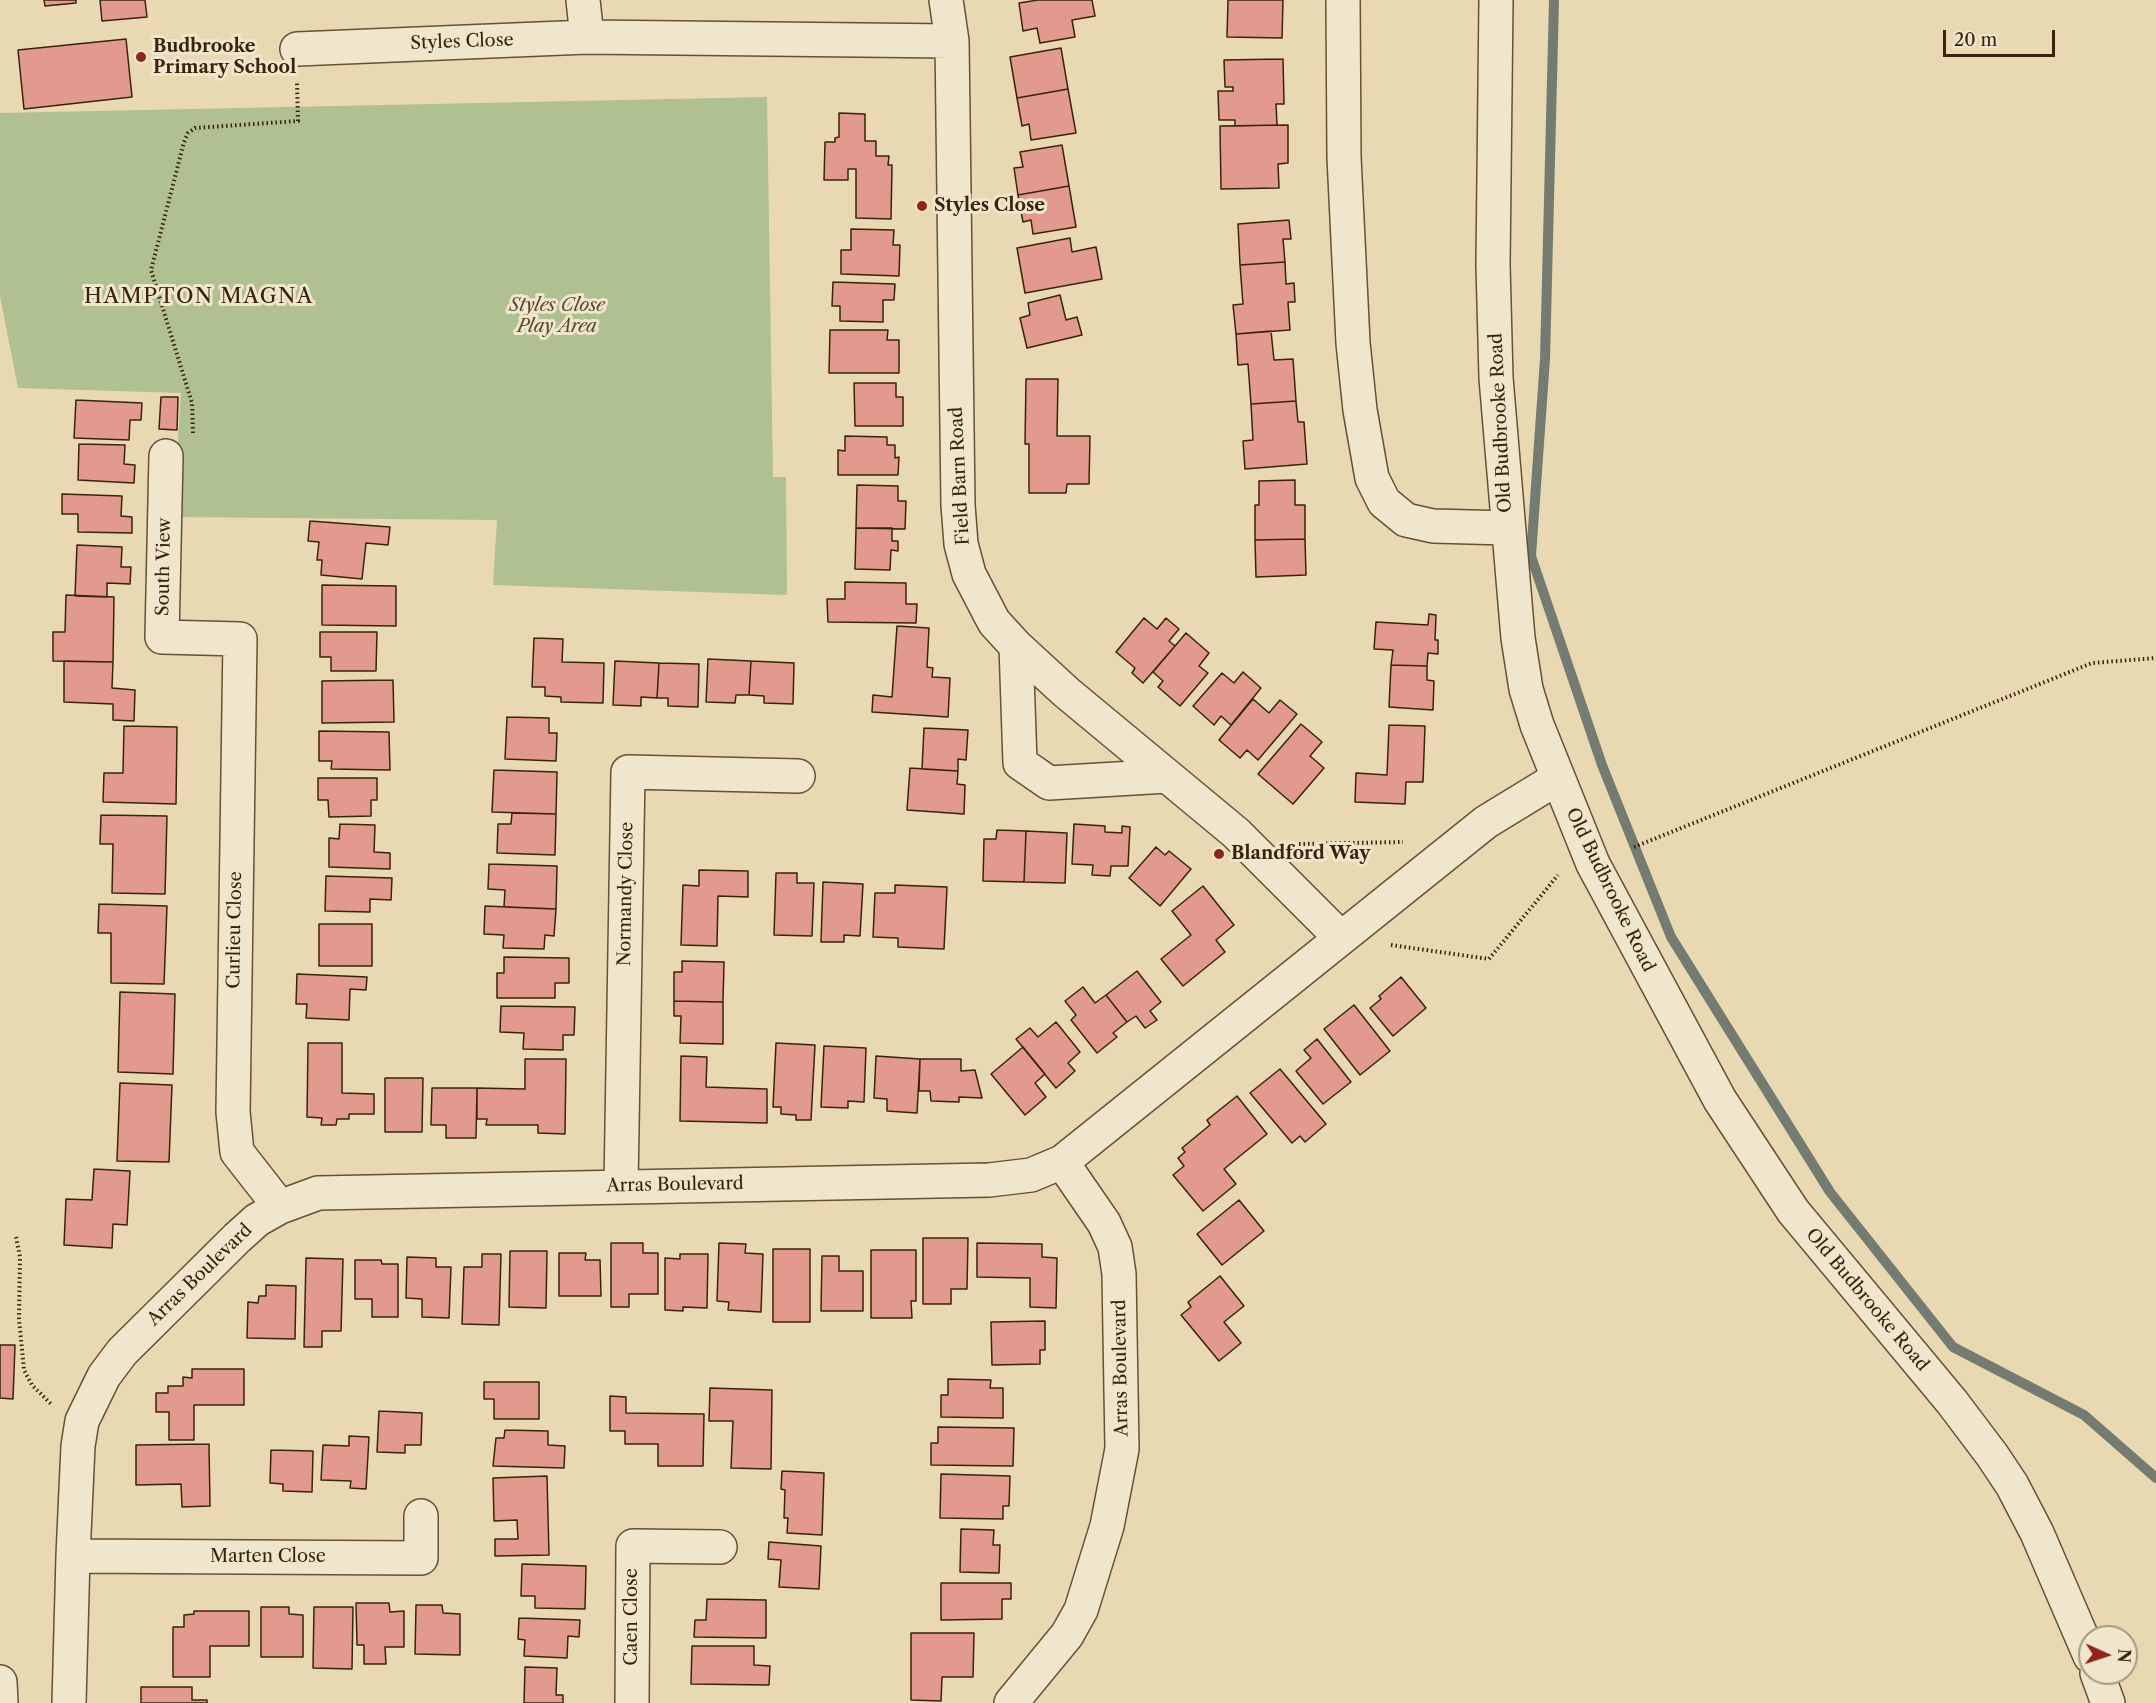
<!DOCTYPE html>
<html>
<head>
<meta charset="utf-8">
<style>
  body { margin:0 }
  #map { position:relative; width:2156px; height:1703px; overflow:hidden; background:#e8d9b2; font-family:"Libre Caslon Text",serif }
  canvas { display:block }
  .north { position:absolute; left:2078px; top:1625px; width:60px; height:60px; box-sizing:border-box; background:#f0e6cd; border:2px solid #a79880; border-radius:50%; rotate:93deg; font-size:16px; font-weight:700; line-height:24px; text-align:center; color:#3a230d }
  .north::after { content:''; display:block; margin:auto; width:21px; height:27px; background:#8f2418; clip-path:polygon(50% 0,100% 100%,50% 72%,0 100%) }
  .scale { position:absolute; left:1943px; top:30px; width:112px; height:27px; box-sizing:border-box; border:3px solid #3a230d; border-top:0; padding-left:8px; font-size:18px; line-height:21px; white-space:nowrap; color:#3a230d; -webkit-text-stroke:4px #f0e6cd; paint-order:stroke }
</style>
</head>
<body>
<div id="map">
<canvas width="2156" height="1703"></canvas>
<div class="north">N</div>
<div class="scale">20 m</div>
</div>
<script>
const g = document.querySelector('canvas').getContext('2d');
g.lineJoin = 'round';
function paint(path, color) { g.fillStyle = color; g.fill(path, 'evenodd'); }
const shape = rows => new Path2D(rows.map(r => 'M' + r).join(''));
function strokePath(path, color, width, dash) { g.strokeStyle = color; g.lineWidth = width; g.lineCap = dash ? 'butt' : 'round'; g.setLineDash(dash || []); g.stroke(path); }
function label(font, color, halo, rows, align = 'center') {
  g.font = font + ' "Libre Caslon Text",serif'; g.lineWidth = 6; g.setLineDash([]); g.textBaseline = 'middle'; g.strokeStyle = halo; g.fillStyle = color; for (const [text, x, y, turn = 0] of rows) {
    g.save(); g.translate(x, y); g.rotate((+turn || 0) * Math.PI / 180); g.textAlign = isNaN(turn) ? turn : align; if (halo) g.strokeText(text, 0, 0); g.fillText(text, 0, 0); g.restore();
  }
}
paint(shape([
  [767,97,773,477,786,477,787,595,493,585,497,520,173,517,181,393,18,388,0,296,0,113]
]), '#b1c090');
strokePath(shape([
  [1554,0,1545,359,1531,556,1602,765,1671,937,1830,1192,1953,1347,2084,1415,2156,1478]
]), '#747c72', 10);
const building = shape([
  [44,0,76,0,76,3,45,6,44,0],
  [100,0,145,0,147,17,102,21,100,0],
  [1092,0,1095,16,1072,20,1075,37,1040,43,1037,28,1023,31,1019,3,1038,0,1092,0],
  [1228,0,1283,0,1282,38,1227,37,1228,0],
  [126,39,132,97,24,109,18,50,126,39],
  [1061,48,1068,89,1017,98,1010,57,1061,48],
  [1283,59,1284,104,1276,104,1277,125,1235,126,1235,120,1219,120,1218,91,1233,91,1233,87,1225,87,1224,60,1283,59],
  [1068,89,1076,133,1031,140,1029,124,1022,126,1017,98,1068,89],
  [839,113,865,114,865,141,876,141,876,156,889,156,888,165,892,165,891,219,856,218,856,169,848,169,848,180,824,180,825,142,835,142,835,138,839,137,839,113],
  [1288,125,1288,163,1278,164,1279,188,1221,189,1220,126,1288,125],
  [1062,145,1069,186,1018,195,1014,168,1023,167,1020,152,1062,145],
  [1069,186,1076,227,1033,234,1031,220,1023,222,1018,195,1069,186],
  [1289,220,1291,239,1283,239,1285,262,1240,265,1238,224,1289,220],
  [851,229,894,230,893,245,900,245,899,276,841,274,841,250,851,250,851,229],
  [1070,238,1072,252,1096,247,1102,279,1025,293,1017,248,1070,238],
  [1285,262,1286,284,1294,283,1295,302,1288,302,1290,330,1236,334,1233,305,1243,304,1240,265,1285,262],
  [833,282,895,284,894,300,883,300,883,322,840,321,840,306,832,306,833,282],
  [1060,295,1066,320,1077,317,1082,335,1027,348,1020,318,1030,315,1028,303,1060,295],
  [830,330,888,330,887,340,899,340,899,373,829,373,830,330],
  [1271,331,1274,360,1293,359,1296,401,1251,404,1248,364,1238,365,1236,334,1271,331],
  [1026,379,1058,379,1057,436,1090,436,1089,484,1067,484,1066,493,1029,493,1029,444,1025,444,1026,379],
  [854,383,896,383,896,397,903,397,903,426,855,426,854,383],
  [161,397,178,397,177,430,159,429,161,397],
  [76,400,142,403,141,420,130,420,129,440,74,438,76,400],
  [1296,401,1298,422,1304,422,1307,464,1245,469,1243,441,1253,440,1251,404,1296,401],
  [845,436,887,437,887,445,895,445,895,458,899,457,898,475,838,475,838,450,845,451,845,436],
  [79,444,125,445,124,464,135,465,134,483,78,480,79,444],
  [1295,480,1295,505,1305,505,1305,539,1255,540,1255,505,1259,505,1259,481,1295,480],
  [857,485,898,486,898,501,906,501,905,529,856,528,857,485],
  [62,494,122,496,121,516,132,517,132,533,78,532,78,514,62,514,62,494],
  [310,521,390,527,388,545,366,543,362,579,321,575,322,560,317,560,319,542,308,541,310,521],
  [856,528,892,528,892,541,898,541,898,551,891,550,890,570,855,569,856,528],
  [1305,539,1306,575,1256,577,1255,540,1305,539],
  [77,545,122,547,121,567,131,567,130,584,107,583,107,597,75,596,77,545],
  [845,582,906,583,906,604,917,604,916,623,828,622,827,599,845,599,845,582],
  [322,585,396,586,396,626,322,625,322,585],
  [66,595,114,597,113,662,53,661,53,632,65,632,66,595],
  [1429,614,1436,615,1435,640,1438,640,1438,654,1428,653,1427,666,1391,665,1393,650,1374,649,1376,622,1428,625,1429,614],
  [1144,618,1157,629,1166,618,1179,629,1169,641,1175,646,1143,683,1132,673,1135,668,1116,652,1144,618],
  [897,626,929,628,927,667,933,668,932,677,950,678,948,717,872,712,873,695,892,697,897,626],
  [320,632,377,632,376,671,331,671,331,657,320,657,320,632],
  [1186,633,1209,653,1199,666,1208,673,1180,706,1158,687,1163,681,1153,672,1186,633],
  [534,638,563,639,562,662,604,663,603,703,561,702,561,697,545,696,545,687,532,687,534,638],
  [708,659,751,661,749,695,736,695,735,703,706,702,708,659],
  [64,661,113,662,112,688,135,690,134,721,113,720,113,704,64,702,64,661],
  [615,661,659,663,657,698,641,697,641,706,613,705,615,661],
  [751,661,794,663,793,704,764,703,764,696,749,695,751,661],
  [659,663,699,664,698,707,668,706,668,698,657,698,659,663],
  [1391,665,1427,666,1427,680,1434,681,1433,710,1389,707,1391,665],
  [1243,672,1261,688,1231,725,1221,716,1214,725,1193,706,1222,673,1234,683,1243,672],
  [393,680,394,722,322,723,322,681,393,680],
  [1253,699,1269,713,1280,700,1297,714,1258,760,1247,750,1240,758,1219,740,1253,699],
  [507,717,549,718,549,733,557,733,556,761,505,759,507,717],
  [1301,724,1322,742,1310,756,1324,768,1293,804,1258,774,1301,724],
  [1389,725,1425,726,1423,782,1406,782,1405,804,1355,802,1356,773,1387,775,1389,725],
  [124,726,177,727,176,804,103,802,104,773,123,773,124,726],
  [924,728,968,730,966,760,958,759,958,771,922,769,924,728],
  [319,731,389,732,390,770,331,769,332,761,319,761,319,731],
  [910,768,958,771,957,784,965,785,964,814,907,810,910,768],
  [494,770,557,772,556,814,492,812,494,770],
  [318,778,377,778,377,800,371,800,371,816,329,817,328,800,318,800,318,778],
  [512,813,556,814,555,855,497,853,498,824,511,824,512,813],
  [101,815,167,816,165,894,112,893,113,844,100,844,101,815],
  [340,824,375,825,374,852,390,853,390,869,329,867,329,838,339,839,340,824],
  [1074,824,1105,826,1105,832,1122,833,1122,826,1130,827,1128,866,1111,866,1110,876,1092,875,1093,865,1072,864,1074,824],
  [997,830,1026,831,1024,882,983,881,984,839,996,839,997,830],
  [1026,831,1067,833,1065,883,1024,882,1026,831],
  [1156,847,1165,855,1169,851,1191,869,1160,906,1129,878,1156,847],
  [489,864,557,866,556,909,504,907,505,890,488,889,489,864],
  [699,870,748,871,748,897,718,896,717,946,681,945,683,885,699,886,699,870],
  [776,873,797,873,797,883,814,883,812,936,774,935,776,873],
  [326,876,392,878,391,900,370,899,370,912,325,911,326,876],
  [823,882,863,884,860,936,844,935,844,942,821,942,823,882],
  [895,885,947,887,944,949,898,947,898,938,873,937,875,893,895,893,895,885],
  [1203,886,1234,925,1216,940,1225,952,1183,986,1161,959,1191,935,1172,911,1203,886],
  [99,904,167,906,164,984,111,983,111,933,98,933,99,904],
  [485,906,556,909,554,936,545,935,544,949,503,948,504,935,484,934,485,906],
  [319,924,372,924,372,966,319,966,319,924],
  [504,957,569,958,569,983,555,983,555,998,497,998,497,973,504,973,504,957],
  [682,961,724,962,723,1002,674,1001,674,972,682,972,682,961],
  [1137,971,1161,1002,1150,1011,1157,1020,1145,1028,1136,1016,1127,1022,1106,995,1137,971],
  [297,974,367,977,366,990,350,989,349,1020,306,1018,307,1004,296,1004,297,974],
  [1401,977,1426,1008,1393,1036,1370,1008,1381,999,1379,996,1401,977],
  [1083,987,1095,1003,1106,995,1127,1022,1113,1033,1117,1037,1097,1053,1071,1020,1076,1015,1065,1001,1083,987],
  [120,992,175,994,173,1074,118,1072,120,992],
  [674,1001,723,1002,723,1044,680,1043,681,1016,674,1016,674,1001],
  [1354,1005,1390,1051,1360,1075,1324,1029,1354,1005],
  [501,1006,575,1007,574,1035,563,1035,563,1050,523,1049,524,1033,500,1032,501,1006],
  [1056,1022,1080,1052,1068,1063,1075,1071,1056,1088,1016,1039,1030,1028,1038,1037,1056,1022],
  [1317,1039,1351,1082,1323,1104,1296,1071,1311,1058,1304,1050,1317,1039],
  [308,1043,342,1043,342,1093,374,1094,374,1114,349,1114,349,1119,337,1119,336,1125,321,1125,322,1118,307,1117,308,1043],
  [776,1043,815,1045,811,1120,796,1120,796,1115,781,1114,781,1107,773,1107,776,1043],
  [824,1046,866,1048,864,1102,848,1101,848,1108,821,1107,824,1046],
  [1023,1047,1045,1074,1035,1083,1046,1097,1025,1115,991,1074,1023,1047],
  [681,1056,707,1057,706,1087,767,1089,767,1123,680,1121,681,1056],
  [876,1056,920,1059,917,1113,887,1111,887,1099,874,1098,876,1056],
  [525,1059,566,1059,565,1134,538,1133,538,1125,486,1125,487,1119,477,1119,477,1088,525,1089,525,1059],
  [920,1059,961,1059,961,1071,975,1070,982,1098,959,1097,959,1102,931,1101,930,1091,919,1091,920,1059],
  [1280,1069,1326,1124,1305,1142,1300,1136,1292,1143,1250,1093,1280,1069],
  [385,1078,423,1078,422,1132,385,1132,385,1078],
  [120,1083,172,1085,169,1162,117,1161,120,1083],
  [432,1088,477,1088,476,1138,446,1138,446,1125,431,1125,432,1088],
  [1237,1096,1267,1134,1224,1169,1236,1184,1203,1211,1173,1175,1184,1166,1178,1158,1185,1152,1182,1148,1210,1125,1207,1120,1237,1096],
  [94,1169,130,1171,127,1225,113,1224,112,1248,64,1245,66,1199,92,1200,94,1169],
  [1239,1200,1264,1231,1222,1265,1197,1234,1239,1200],
  [923,1238,968,1238,967,1289,951,1289,951,1304,923,1304,923,1238],
  [611,1243,643,1243,643,1253,658,1253,658,1294,629,1294,629,1307,611,1307,611,1243],
  [719,1243,746,1244,745,1253,763,1254,761,1312,728,1310,729,1302,717,1301,719,1243],
  [977,1243,1042,1244,1042,1257,1057,1258,1056,1308,1030,1307,1030,1278,977,1277,977,1243],
  [773,1249,810,1249,810,1322,773,1322,773,1249],
  [871,1250,916,1250,916,1301,911,1301,912,1318,871,1318,871,1250],
  [510,1251,547,1251,546,1308,509,1307,510,1251],
  [559,1253,586,1253,585,1260,600,1260,601,1296,559,1296,559,1253],
  [482,1254,501,1254,499,1325,462,1324,464,1267,482,1267,482,1254],
  [680,1254,708,1254,707,1308,683,1307,683,1311,665,1310,665,1258,680,1259,680,1254],
  [822,1256,839,1256,839,1271,863,1271,863,1311,821,1311,822,1256],
  [407,1257,436,1258,436,1267,451,1267,449,1318,422,1317,422,1299,406,1298,407,1257],
  [306,1258,343,1259,341,1331,322,1331,322,1347,304,1347,306,1258],
  [355,1260,381,1260,382,1264,398,1264,398,1317,372,1317,372,1299,355,1299,355,1260],
  [1220,1276,1244,1306,1224,1322,1241,1343,1219,1361,1181,1315,1191,1307,1188,1302,1220,1276],
  [266,1285,296,1286,295,1339,247,1338,248,1302,258,1303,259,1296,266,1296,266,1285],
  [1045,1321,1045,1350,1040,1350,1040,1364,992,1365,991,1322,1045,1321],
  [0,1345,15,1345,13,1399,0,1398,0,1345],
  [192,1369,244,1369,244,1405,194,1405,194,1440,169,1440,169,1412,156,1412,156,1393,168,1393,168,1386,183,1386,183,1377,192,1378,192,1369],
  [948,1379,991,1380,990,1388,1003,1388,1003,1418,941,1417,941,1395,948,1395,948,1379],
  [484,1382,539,1382,539,1419,494,1419,494,1399,484,1399,484,1382],
  [710,1388,772,1390,771,1469,731,1468,733,1421,709,1421,710,1388],
  [610,1396,626,1397,626,1413,704,1414,703,1466,658,1466,658,1444,625,1444,625,1431,610,1431,610,1396],
  [379,1411,422,1413,421,1445,405,1445,405,1453,377,1452,379,1411],
  [938,1427,1014,1428,1013,1466,931,1465,931,1443,938,1443,938,1427],
  [505,1430,548,1431,548,1445,565,1446,564,1468,493,1466,496,1438,504,1438,505,1430],
  [349,1436,369,1437,366,1489,350,1488,351,1481,321,1480,323,1445,349,1446,349,1436],
  [209,1444,210,1506,182,1507,181,1484,136,1485,136,1445,209,1444],
  [271,1450,313,1451,312,1492,283,1491,283,1484,270,1483,271,1450],
  [782,1471,824,1473,822,1535,787,1533,788,1518,784,1518,785,1490,781,1489,782,1471],
  [941,1474,1010,1476,1009,1506,1003,1506,1003,1519,940,1518,941,1474],
  [547,1476,549,1555,495,1556,495,1539,518,1539,517,1520,494,1521,493,1478,547,1476],
  [961,1529,994,1530,993,1545,1000,1545,999,1573,960,1572,961,1529],
  [769,1542,821,1546,819,1589,779,1587,781,1560,768,1559,769,1542],
  [522,1564,586,1566,585,1609,535,1608,535,1596,521,1596,522,1564],
  [941,1583,1011,1583,1011,1599,1002,1599,1002,1619,941,1620,941,1583],
  [707,1599,766,1600,766,1638,694,1637,695,1620,706,1620,707,1599],
  [356,1603,389,1603,390,1612,404,1611,404,1647,385,1647,386,1664,364,1664,364,1645,357,1645,356,1603],
  [416,1605,442,1605,443,1613,460,1614,460,1655,415,1654,416,1605],
  [261,1607,289,1607,289,1614,303,1615,303,1657,261,1657,261,1607],
  [314,1607,353,1607,352,1669,313,1668,314,1607],
  [194,1611,249,1611,249,1646,210,1646,210,1677,173,1677,173,1627,184,1627,184,1615,194,1614,194,1611],
  [519,1618,580,1620,579,1637,568,1636,567,1658,524,1656,525,1640,518,1639,519,1618],
  [911,1633,974,1633,973,1677,942,1677,941,1701,911,1700,911,1633],
  [692,1646,754,1646,754,1665,770,1666,769,1685,691,1684,692,1646],
  [525,1667,557,1668,556,1695,563,1695,563,1703,524,1703,525,1667],
  [141,1687,192,1687,192,1700,207,1700,207,1703,141,1703,141,1687]
]);
paint(building, '#e29a8e');
strokePath(building, '#3a230d', 1.5);
const minor = shape([
  [583,0,587,37],
  [946,0,952,41,958,505,961,544,969,574,994,622,1016,646,1066,692,1236,833,1340,937],
  [1343,0,1344,157,1353,343,1360,410,1372,478,1384,502,1406,520,1433,526,1507,528],
  [1496,0,1493,265,1496,378,1518,638,1526,689,1537,725,1593,864,1720,1100,1793,1211,1952,1402,1992,1455,2012,1485,2037,1533,2090,1656],
  [297,49,587,37,952,41],
  [166,456,162,637,240,639,233,1112,237,1152,280,1207],
  [1016,646,1020,763,1049,783,1167,776],
  [1062,1162,1486,822,1558,778],
  [621,1186,628,772,798,776],
  [73,1556,421,1558,421,1516],
  [2097,1673,2108,1703],
  [0,1682,1,1703],
  [69,1703,73,1556,78,1446,82,1421,104,1376,122,1352,237,1238,257,1220,280,1207,318,1193,989,1180,1031,1175,1062,1162,1104,1223,1115,1247,1119,1274,1122,1449,1107,1526,1081,1610,1067,1635,1011,1703],
  [632,1703,633,1546,720,1547]
]);
strokePath(minor, '#665036', 36);
strokePath(shape([
  [193,433,192,403,151,270,184,142,188,133,195,128,298,121,297,83],
  [1299,844,1403,842],
  [1634,847,2092,663,2156,658],
  [1391,945,1489,959,1558,875],
  [16,1237,20,1257,19,1319,24,1370,32,1385,52,1405]
]), '#3a230d', 4, [1.5, 3]);
strokePath(minor, '#f0e6cd', 33);
for (const [x, y, r, color] of [
  [141,57,6,"#8f2418"],
  [922,206,6,"#8f2418"],
  [1219,854,6,"#8f2418"]
]) { const dot = new Path2D(); dot.arc(x, y, r, 0, 2 * Math.PI); g.fillStyle = color; g.fill(dot); strokePath(dot, '#f0e6cd', 2); }
label('18px', '#3a230d', '#f0e6cd', [
  ["Styles Close",462,42,-2],
  ["Old Budbrooke Road",1501,423,-93],
  ["Field Barn Road",960,476,-93],
  ["South View",164,567,-89],
  ["Old Budbrooke Road",1610,890,64],
  ["Normandy Close",626,894,-89],
  ["Curlieu Close",235,930,-89],
  ["Arras Boulevard",675,1185,-1],
  ["Arras Boulevard",200,1275,-44],
  ["Old Budbrooke Road",1867,1300,50],
  ["Arras Boulevard",1121,1368,-91],
  ["Marten Close",268,1557],
  ["Caen Close",632,1617,-90]
]);
label('bold 18px', '#3a230d', '#f0e6cd', [
  ["Budbrooke",153,47],
  ["Primary School",153,68],
  ["Styles Close",934,206],
  ["Blandford Way",1231,854]
], 'left');
label('italic 18px', '#584a2e', '#f0e6cd', [
  ["Styles Close",557,306],
  ["Play Area",557,327]
]);
g.letterSpacing = '1.5px';
label('21px', '#3a230d', '#f0e6cd', [
  ["HAMPTON MAGNA",199,297]
]);
g.letterSpacing = '0px';
</script>
</body>
</html>
